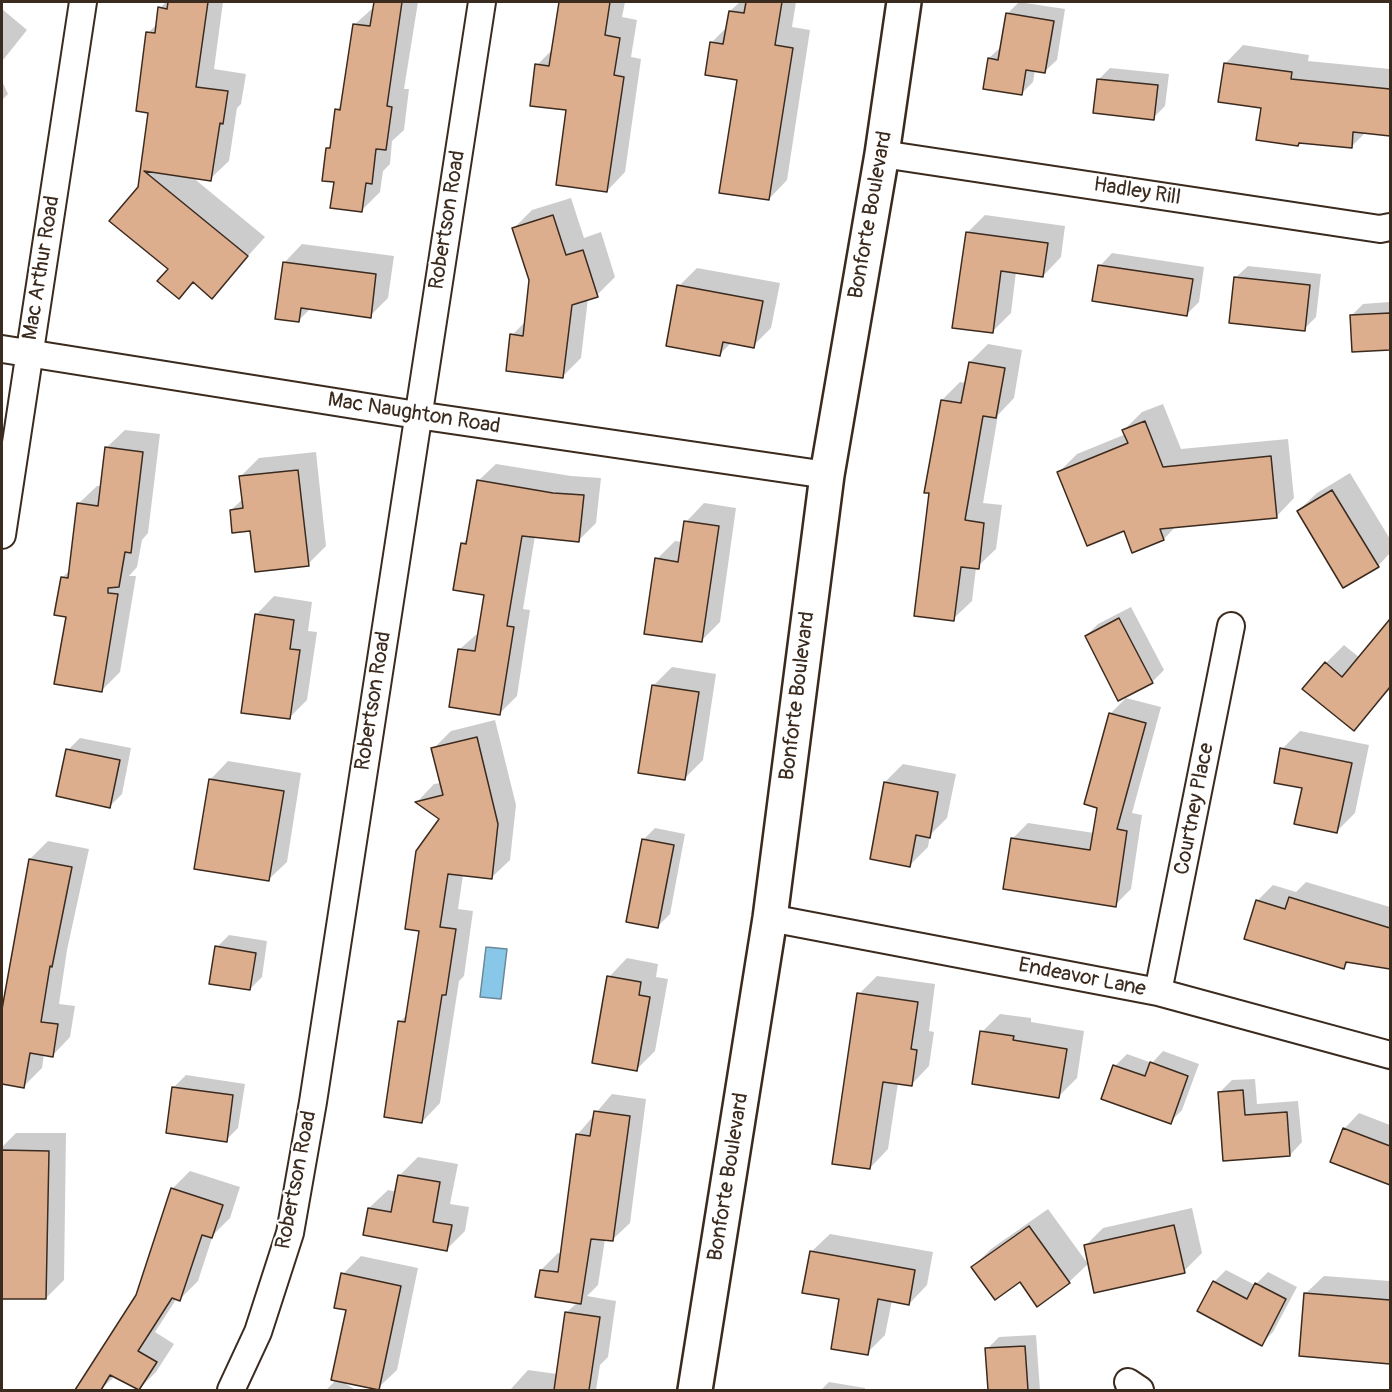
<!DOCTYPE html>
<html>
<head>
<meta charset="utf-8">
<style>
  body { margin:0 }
  #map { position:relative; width:1392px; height:1392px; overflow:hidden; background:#fff; font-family:Pangolin,sans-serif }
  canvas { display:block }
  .frame { position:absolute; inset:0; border:3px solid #3b2a1e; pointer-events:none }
</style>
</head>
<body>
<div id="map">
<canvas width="1392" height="1392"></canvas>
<div class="frame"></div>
</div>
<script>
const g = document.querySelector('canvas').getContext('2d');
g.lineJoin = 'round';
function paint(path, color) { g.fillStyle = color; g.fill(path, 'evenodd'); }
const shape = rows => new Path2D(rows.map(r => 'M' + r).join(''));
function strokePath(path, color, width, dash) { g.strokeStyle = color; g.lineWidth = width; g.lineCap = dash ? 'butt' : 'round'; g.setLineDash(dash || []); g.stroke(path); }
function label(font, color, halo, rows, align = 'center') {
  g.font = font + ' Pangolin,sans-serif'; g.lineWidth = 4.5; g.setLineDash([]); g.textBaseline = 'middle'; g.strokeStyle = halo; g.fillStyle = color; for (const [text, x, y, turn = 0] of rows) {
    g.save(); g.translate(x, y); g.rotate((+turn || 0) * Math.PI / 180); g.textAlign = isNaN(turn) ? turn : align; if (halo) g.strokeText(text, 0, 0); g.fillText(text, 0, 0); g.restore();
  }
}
const water = shape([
  [486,947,507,949,501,999,480,997,486,947]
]);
paint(water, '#89c7e9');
strokePath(water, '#6a8898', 1.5);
paint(shape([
  [166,2,223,2,214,69,246,74,241,104,237,108,229,161,210,179,191,176,265,237,212,296,194,282,179,297,139,188,150,112,148,33,158,23,160,8],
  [375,2,418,2,404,89,409,89,404,130,392,141,390,164,383,171,380,192,362,210,335,181,328,149,332,144,336,110,343,104,354,25,374,7],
  [561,2,625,2,622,17,637,20,631,57,641,59,625,172,607,191,568,109,537,65,553,49],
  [740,2,796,2,792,27,810,30,787,180,769,199,739,79,711,43,727,27,730,11],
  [1019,2,1065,9,1057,60,1044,72,1035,70,1033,82,1021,94,989,58,1002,46,1007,14],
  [2,9,27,30,3,60,2,69],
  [1243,45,1309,55,1308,61,1390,69,1390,134,1366,132,1351,147,1301,142,1298,144,1225,64],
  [1110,68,1169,74,1165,106,1153,118,1098,80],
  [2,81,8,94,2,100],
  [571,198,584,238,601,232,615,277,597,295,588,298,581,358,563,376,512,335,526,321,531,280,514,228,532,210],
  [985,215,1065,226,1061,257,1043,276,1016,272,1011,313,992,332,967,233],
  [302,244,394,256,388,298,370,316,311,308,298,321,284,263],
  [1112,253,1204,267,1199,302,1187,314,1100,266],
  [1248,266,1321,274,1316,317,1304,329,1235,278],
  [697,268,780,283,771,328,753,346,732,342,720,354,679,286],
  [1390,297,1390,348,1353,350,1351,316,1363,304,1389,302],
  [988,344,1022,350,1014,398,998,415,983,503,1002,505,996,549,976,568,972,601,953,619,942,400,960,382,966,383,970,362],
  [1163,404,1181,449,1288,439,1294,498,1276,517,1176,526,1164,539,1133,551,1124,529,1059,472,1077,454,1126,434,1124,430,1142,412],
  [125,430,160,434,148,533,142,540,137,567,129,576,136,576,120,672,101,691,67,616,62,578,70,570,78,504,97,486,102,486,106,448],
  [316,452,326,546,308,564,252,529,231,510,243,499,241,476,259,458],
  [496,464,571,476,601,478,596,523,578,541,535,536,523,609,530,610,517,696,499,714,460,649,479,632,486,594,462,544,469,537,478,481],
  [1350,473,1390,539,1390,553,1378,566,1298,511,1317,493],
  [704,503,736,508,720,622,702,640,657,559,675,541,683,542,686,522],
  [274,596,312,602,308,631,317,632,307,700,289,718,256,615],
  [1131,607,1164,670,1152,682,1086,636,1098,624],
  [1390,623,1390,689,1354,729,1326,663,1344,645,1360,658],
  [672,667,716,674,703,760,684,779,654,685],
  [1126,698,1161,707,1132,813,1142,815,1131,889,1115,905,1012,839,1028,823,1094,833,1110,714],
  [495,720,516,805,510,860,491,878,463,875,458,909,473,911,464,976,459,981,440,1103,422,1122,400,1022,408,1013,441,819,417,802,434,784,441,783,433,749,451,731],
  [1300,731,1369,745,1355,813,1337,831,1282,749],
  [80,738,131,748,122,794,110,806,68,750],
  [228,761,301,773,287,862,268,880,210,780],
  [903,764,956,774,947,818,930,835,928,847,910,865,885,782],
  [655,828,685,834,670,914,658,926,643,840],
  [48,841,89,849,67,950,59,1004,75,1006,70,1037,52,1056,44,1054,42,1068,24,1086,2,1082,2,1016,30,859],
  [1306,882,1390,907,1390,968,1350,961,1343,968,1257,901,1273,885,1296,892],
  [229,935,267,941,262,977,250,989,217,947],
  [627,958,658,964,656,977,668,979,655,1051,637,1069,609,977],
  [877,976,935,984,929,1031,934,1032,929,1066,911,1085,898,1083,888,1149,870,1168,859,994],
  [1000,1014,1031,1018,1031,1022,1084,1031,1077,1078,1059,1096,982,1032],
  [1163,1051,1199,1064,1182,1110,1170,1122,1115,1066,1127,1054,1152,1063],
  [186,1075,245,1084,238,1128,226,1140,174,1087],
  [1255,1079,1257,1104,1298,1101,1302,1142,1290,1155,1225,1159,1220,1092,1232,1080],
  [612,1094,646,1099,630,1223,612,1240,605,1239,598,1285,587,1296,616,1301,608,1357,600,1365,596,1390,510,1390,528,1370,557,1374,566,1313,578,1302,541,1270,558,1253,562,1254,578,1134],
  [1359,1113,1390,1125,1390,1183,1332,1161,1344,1129],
  [16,1133,66,1133,64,1280,46,1298,2,1297,2,1147],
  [418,1157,458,1164,450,1204,469,1207,465,1231,447,1249,369,1208,388,1190,397,1192,400,1175],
  [190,1171,240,1187,230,1218,213,1235,198,1281,180,1299,177,1298,155,1332,174,1344,156,1372,138,1390,115,1376,100,1390,92,1390,81,1384,137,1296,172,1189],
  [1192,1208,1202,1253,1184,1271,1085,1246,1103,1228],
  [1048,1209,1088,1264,1069,1282,1037,1305,1020,1280,973,1267,991,1249],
  [830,1234,933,1252,927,1285,909,1304,892,1300,885,1335,867,1353,841,1298,811,1252],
  [361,1256,418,1268,397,1370,378,1388,339,1380,356,1390,326,1390,337,1379,348,1309,343,1274],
  [1226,1270,1255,1285,1268,1272,1297,1287,1273,1332,1261,1344,1214,1282],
  [1324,1276,1390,1281,1390,1362,1301,1355,1305,1294],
  [1036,1335,1040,1390,989,1390,987,1349,999,1337],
  [829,1382,865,1388,865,1390,821,1390]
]), '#0003');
const building = shape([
  [168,2,208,2,196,87,228,91,223,124,220,123,211,181,144,171,248,256,212,299,193,282,179,299,157,281,168,269,109,221,138,187,148,113,136,111,146,32,155,33,158,7,167,9,168,2],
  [374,2,402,2,387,106,392,107,386,150,376,149,372,184,366,183,362,212,330,208,334,182,322,181,326,148,330,148,335,109,340,110,353,24,370,26,374,2],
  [559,2,610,2,605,35,620,38,614,75,624,77,607,192,556,185,566,110,530,106,535,64,549,66,559,2],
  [746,2,782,2,775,45,793,48,769,200,719,193,737,80,705,75,710,42,723,44,729,11,744,13,746,2],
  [1006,13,1054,21,1045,73,1026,70,1022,95,983,89,988,58,998,60,1006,13],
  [1224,63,1292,72,1291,79,1390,89,1390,136,1353,132,1352,148,1299,143,1298,146,1256,140,1261,108,1218,102,1224,63],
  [1097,79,1158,85,1154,120,1093,113,1097,79],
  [553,215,566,255,583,250,598,297,572,305,563,378,506,371,510,334,523,336,529,280,512,228,553,215],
  [966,232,1048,243,1043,277,1001,271,993,333,952,328,966,232],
  [283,262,376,274,371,318,301,308,299,322,275,319,283,262],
  [1098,265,1193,279,1187,316,1092,301,1098,265],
  [1234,277,1310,285,1305,331,1229,323,1234,277],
  [677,285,763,301,754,348,723,342,720,356,666,346,677,285],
  [1390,313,1390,350,1352,352,1350,315,1390,313],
  [969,362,1005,368,996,418,983,416,965,520,984,523,979,569,961,567,954,621,914,616,929,493,924,493,941,400,961,403,969,362],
  [1145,421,1163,467,1271,456,1277,518,1160,529,1164,540,1132,553,1124,531,1087,546,1057,472,1128,443,1122,430,1145,421],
  [105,447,143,452,131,553,125,552,119,587,108,588,108,593,118,594,102,692,54,684,66,617,54,615,61,577,68,578,77,503,98,506,105,447],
  [298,470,309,566,255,572,250,531,232,533,230,510,243,508,239,476,298,470],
  [477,480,553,493,584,495,579,542,522,536,507,626,514,627,500,715,449,707,458,649,475,651,484,595,453,590,461,543,466,544,477,480],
  [1332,490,1379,567,1343,588,1297,511,1332,490],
  [684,521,719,526,702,642,644,634,655,558,678,562,684,521],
  [255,614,294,620,290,649,300,650,290,719,241,713,255,614],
  [1119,618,1153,683,1118,701,1085,636,1119,618],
  [1390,619,1390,687,1354,731,1302,689,1325,662,1342,677,1390,619],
  [652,685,699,692,685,780,638,773,652,685],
  [1109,713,1146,723,1117,829,1127,831,1116,907,1003,889,1011,838,1090,850,1097,808,1084,804,1109,713],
  [477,737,498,824,492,879,448,874,440,927,456,929,446,995,442,995,422,1123,384,1117,398,1021,405,1022,419,931,405,929,416,851,439,819,415,802,443,795,431,748,477,737],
  [1280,748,1352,763,1337,833,1294,824,1302,788,1274,783,1280,748],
  [66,749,120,760,110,808,56,796,66,749],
  [209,779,284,791,269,881,194,869,209,779],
  [884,782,938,792,930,838,916,835,910,867,870,859,884,782],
  [642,839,674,845,658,928,626,922,642,839],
  [29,859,72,867,52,967,50,966,41,1022,58,1024,53,1057,30,1053,24,1088,2,1084,2,1009,29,859],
  [1289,897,1390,928,1390,969,1346,962,1344,969,1244,939,1256,900,1285,909,1289,897],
  [215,946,256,953,250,990,209,984,215,946],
  [607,976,641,982,639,995,650,997,637,1071,592,1063,607,976],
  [857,993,918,1002,911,1049,917,1050,912,1086,883,1082,870,1169,832,1164,857,993],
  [980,1031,1014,1036,1013,1040,1067,1049,1059,1098,972,1084,980,1031],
  [1150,1062,1188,1076,1171,1124,1101,1099,1113,1065,1145,1076,1150,1062],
  [172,1087,233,1095,227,1142,166,1133,172,1087],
  [1243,1090,1245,1115,1287,1112,1290,1156,1223,1161,1218,1092,1243,1090],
  [594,1111,630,1116,613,1241,591,1239,581,1304,535,1297,540,1270,558,1272,576,1134,590,1136,594,1111],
  [1343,1128,1390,1146,1390,1185,1330,1162,1343,1128],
  [2,1150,49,1151,46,1299,2,1299,2,1150],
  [398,1175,440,1182,433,1222,452,1225,447,1251,363,1235,368,1208,391,1212,398,1175],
  [171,1188,223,1205,212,1238,202,1235,180,1301,172,1298,138,1351,157,1362,139,1390,110,1375,101,1390,75,1390,136,1295,171,1188],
  [1174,1225,1185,1273,1094,1293,1084,1245,1174,1225],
  [1029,1226,1070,1283,1037,1307,1020,1282,995,1300,971,1267,1029,1226],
  [810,1251,915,1270,909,1305,878,1299,868,1355,831,1349,839,1299,802,1293,810,1251],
  [341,1273,401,1286,379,1390,331,1380,346,1310,334,1308,341,1273],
  [1213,1281,1247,1299,1255,1283,1286,1299,1262,1346,1197,1311,1213,1281],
  [1304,1293,1390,1300,1390,1364,1299,1356,1304,1293],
  [565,1312,600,1317,589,1390,554,1390,565,1312],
  [1025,1346,1028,1390,988,1390,985,1348,1025,1346]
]);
paint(building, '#ddae8e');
strokePath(building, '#3b2a1e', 1.5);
const minor = shape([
  [882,154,1380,229,1390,227],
  [2,349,417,415,827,475],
  [2,535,83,2],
  [770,918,1158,992,1390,1055],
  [1158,992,1231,626],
  [1128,1382,1140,1390],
  [231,1390,258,1332,290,1233,313,1102,482,2]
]);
const secondary = shape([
  [695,1390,770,918,827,475,882,154,904,2]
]);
strokePath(minor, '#3b2a1e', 30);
strokePath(secondary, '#3b2a1e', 38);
strokePath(minor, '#fff', 26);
strokePath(secondary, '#fff', 33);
label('21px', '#3b2a1e', '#fff', [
  ["Hadley Rill",1137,192,9],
  ["Bonforte Boulevard",871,215,-80],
  ["Robertson Road",448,220,-81],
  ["Mac Arthur Road",42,268,-81],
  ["Mac Naughton Road",414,414,9],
  ["Bonforte Boulevard",798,696,-83],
  ["Robertson Road",374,701,-81],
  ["Courtney Place",1195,809,-79],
  ["Endeavor Lane",1082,978,11],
  ["Bonforte Boulevard",729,1177,-81],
  ["Robertson Road",297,1180,-79]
]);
</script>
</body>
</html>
